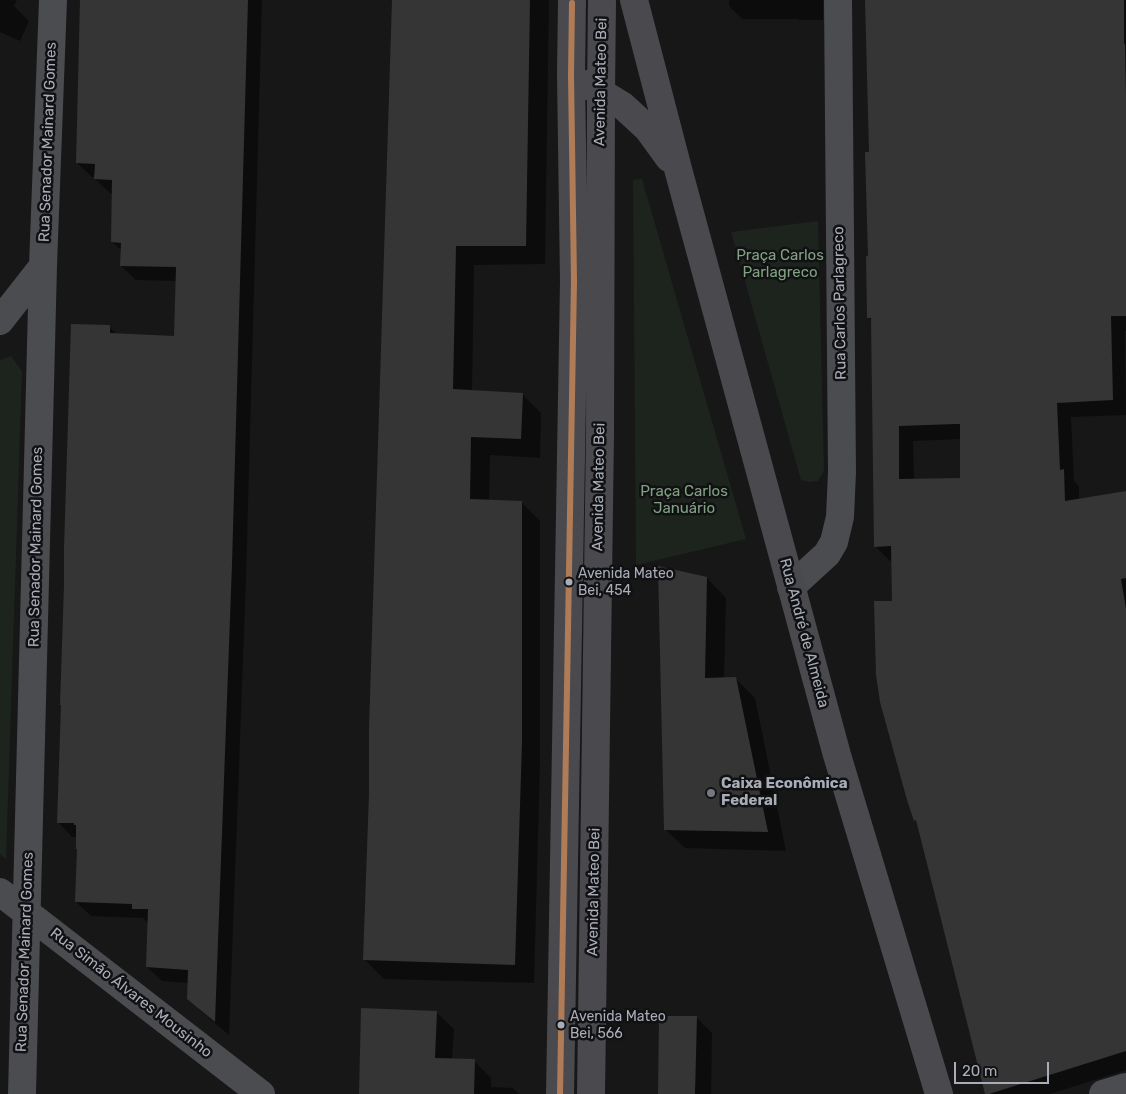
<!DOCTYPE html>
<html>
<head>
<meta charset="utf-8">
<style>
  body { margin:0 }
  #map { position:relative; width:1126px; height:1094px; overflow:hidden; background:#171717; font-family:Rubik,sans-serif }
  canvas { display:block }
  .scale { position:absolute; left:954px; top:1062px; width:95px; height:22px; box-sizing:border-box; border:2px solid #a8adb8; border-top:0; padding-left:6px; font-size:15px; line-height:18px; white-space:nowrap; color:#a8adb8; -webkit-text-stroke:4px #111113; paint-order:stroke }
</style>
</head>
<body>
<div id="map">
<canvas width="1126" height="1094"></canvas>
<div class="scale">20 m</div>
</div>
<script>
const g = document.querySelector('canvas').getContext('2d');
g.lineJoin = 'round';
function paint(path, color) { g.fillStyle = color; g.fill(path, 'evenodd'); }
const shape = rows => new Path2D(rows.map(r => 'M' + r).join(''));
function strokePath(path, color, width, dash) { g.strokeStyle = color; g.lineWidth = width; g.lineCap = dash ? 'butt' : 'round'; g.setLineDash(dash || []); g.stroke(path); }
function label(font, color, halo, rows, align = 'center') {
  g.font = font + ' Rubik,sans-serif'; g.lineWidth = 5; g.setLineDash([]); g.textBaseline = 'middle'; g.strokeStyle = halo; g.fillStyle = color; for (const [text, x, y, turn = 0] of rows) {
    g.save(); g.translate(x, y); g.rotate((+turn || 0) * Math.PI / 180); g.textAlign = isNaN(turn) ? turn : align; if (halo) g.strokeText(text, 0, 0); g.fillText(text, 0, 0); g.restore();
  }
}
paint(shape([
  [642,179,746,539,636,565,633,180],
  [818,221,824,471,818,481,809,482,801,480,731,232],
  [11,356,22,371,6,859,0,854,0,360]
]), '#1d241e');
paint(shape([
  [0,0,17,0,14,6,29,21,20,41,0,32],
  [81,0,262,0,246,579,229,1035,203,1013,188,998,189,983,162,981,147,967,149,924,143,918,91,916,76,902,78,850,77,837,72,837,58,822,109,327,118,335,175,337,177,281,136,280,121,266,122,251,112,242,113,194,110,193,95,179,95,177,92,177,77,163],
  [393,0,549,0,545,264,474,265,472,391,522,394,541,413,540,458,490,455,489,501,521,502,540,521,540,762,534,983,384,979,365,960],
  [729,0,823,0,823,20,799,20,798,19,742,19,729,6],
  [866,0,1126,0,1126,331,1125,331,1126,415,1071,417,1074,481,1079,486,1079,500,1126,493,1126,1070,1050,1094,986,1094,918,823,915,820,893,602,892,561,890,561,875,546,872,321,869,318,871,153],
  [961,439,962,479,914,480,913,441],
  [707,578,726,598,724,679,736,679,755,698,786,851,685,848,665,829],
  [436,1012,454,1029,452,1060,474,1061,491,1078,491,1087,513,1088,519,1094,360,1094],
  [696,1017,712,1033,711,1094,659,1094]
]), '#0007');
paint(shape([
  [80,0,248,0,232,564,215,1022,187,999,188,970,146,967,148,909,132,909,132,904,75,902,77,849,76,849,76,825,74,825,74,823,57,823,61,705,60,705,64,585,64,548,71,324,110,325,110,333,174,336,176,267,120,266,121,243,111,242,112,180,94,179,95,164,76,163],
  [392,0,530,0,526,246,456,246,453,389,523,393,521,439,471,437,470,499,522,501,522,742,515,965,363,960,369,793,369,728],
  [865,0,1124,0,1124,44,1125,44,1126,97,1126,316,1111,316,1113,400,1057,403,1060,470,1064,469,1065,501,1126,491,1126,578,1121,579,1126,609,1126,1051,989,1094,985,1094,916,820,914,821,907,800,880,702,876,675,874,601,892,601,891,546,874,547,871,318,867,318,866,256,868,256,865,152,869,152],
  [956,424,960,424,960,478,899,479,899,426],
  [658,566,707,577,705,678,736,677,768,832,664,830],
  [361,1008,437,1011,435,1058,475,1059,474,1094,359,1094],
  [659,1016,697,1016,695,1094,658,1094]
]), '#353536');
strokePath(shape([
  [0,321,43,266],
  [791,587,827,554,834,542,840,517,842,472,838,0],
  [0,892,261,1094],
  [22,1094,43,266,53,0],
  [1103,1094,1126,1087]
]), '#4b4c50', 28);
strokePath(shape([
  [634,0,678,169,837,755,939,1094],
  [587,84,623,106,648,129,669,158],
  [560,1094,574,281,571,75,572,0],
  [591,1094,600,433,601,93,602,0]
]), '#4a4a4e', 28);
strokePath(shape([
  [560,1094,574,281,571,75,572,3]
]), '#b07c57', 6);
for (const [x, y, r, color] of [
  [569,582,4.5,"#a8adb8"],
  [711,793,5,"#757880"],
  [561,1025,4.5,"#a8adb8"]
]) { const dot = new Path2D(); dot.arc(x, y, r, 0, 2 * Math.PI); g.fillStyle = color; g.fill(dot); strokePath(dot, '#111113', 2); }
label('14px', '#a8adb8', '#111113', [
  ["Avenida Mateo",578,574],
  ["Bei, 454",578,591],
  ["Avenida Mateo",570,1017],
  ["Bei, 566",570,1034]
], 'left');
label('15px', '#a8adb8', '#111113', [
  ["Avenida Mateo Bei",601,82,-89],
  ["Rua Senador Mainard Gomes",48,142,-88],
  ["Rua Carlos Parlagreco",840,303,-91],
  ["Avenida Mateo Bei",599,487,-89],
  ["Rua Senador Mainard Gomes",36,547,-89],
  ["Rua André de Almeida",804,633,75],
  ["Avenida Mateo Bei",594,892,-89],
  ["Rua Senador Mainard Gomes",25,952,-88],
  ["Rua Simão Álvares Mousinho",131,993,38]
]);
label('15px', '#7fa381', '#111113', [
  ["Praça Carlos",780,256],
  ["Parlagreco",780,273],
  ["Praça Carlos",684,492],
  ["Januário",684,509]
]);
label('bold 15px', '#a8adb8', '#111113', [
  ["Caixa Econômica",721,784],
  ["Federal",721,801]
], 'left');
</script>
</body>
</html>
